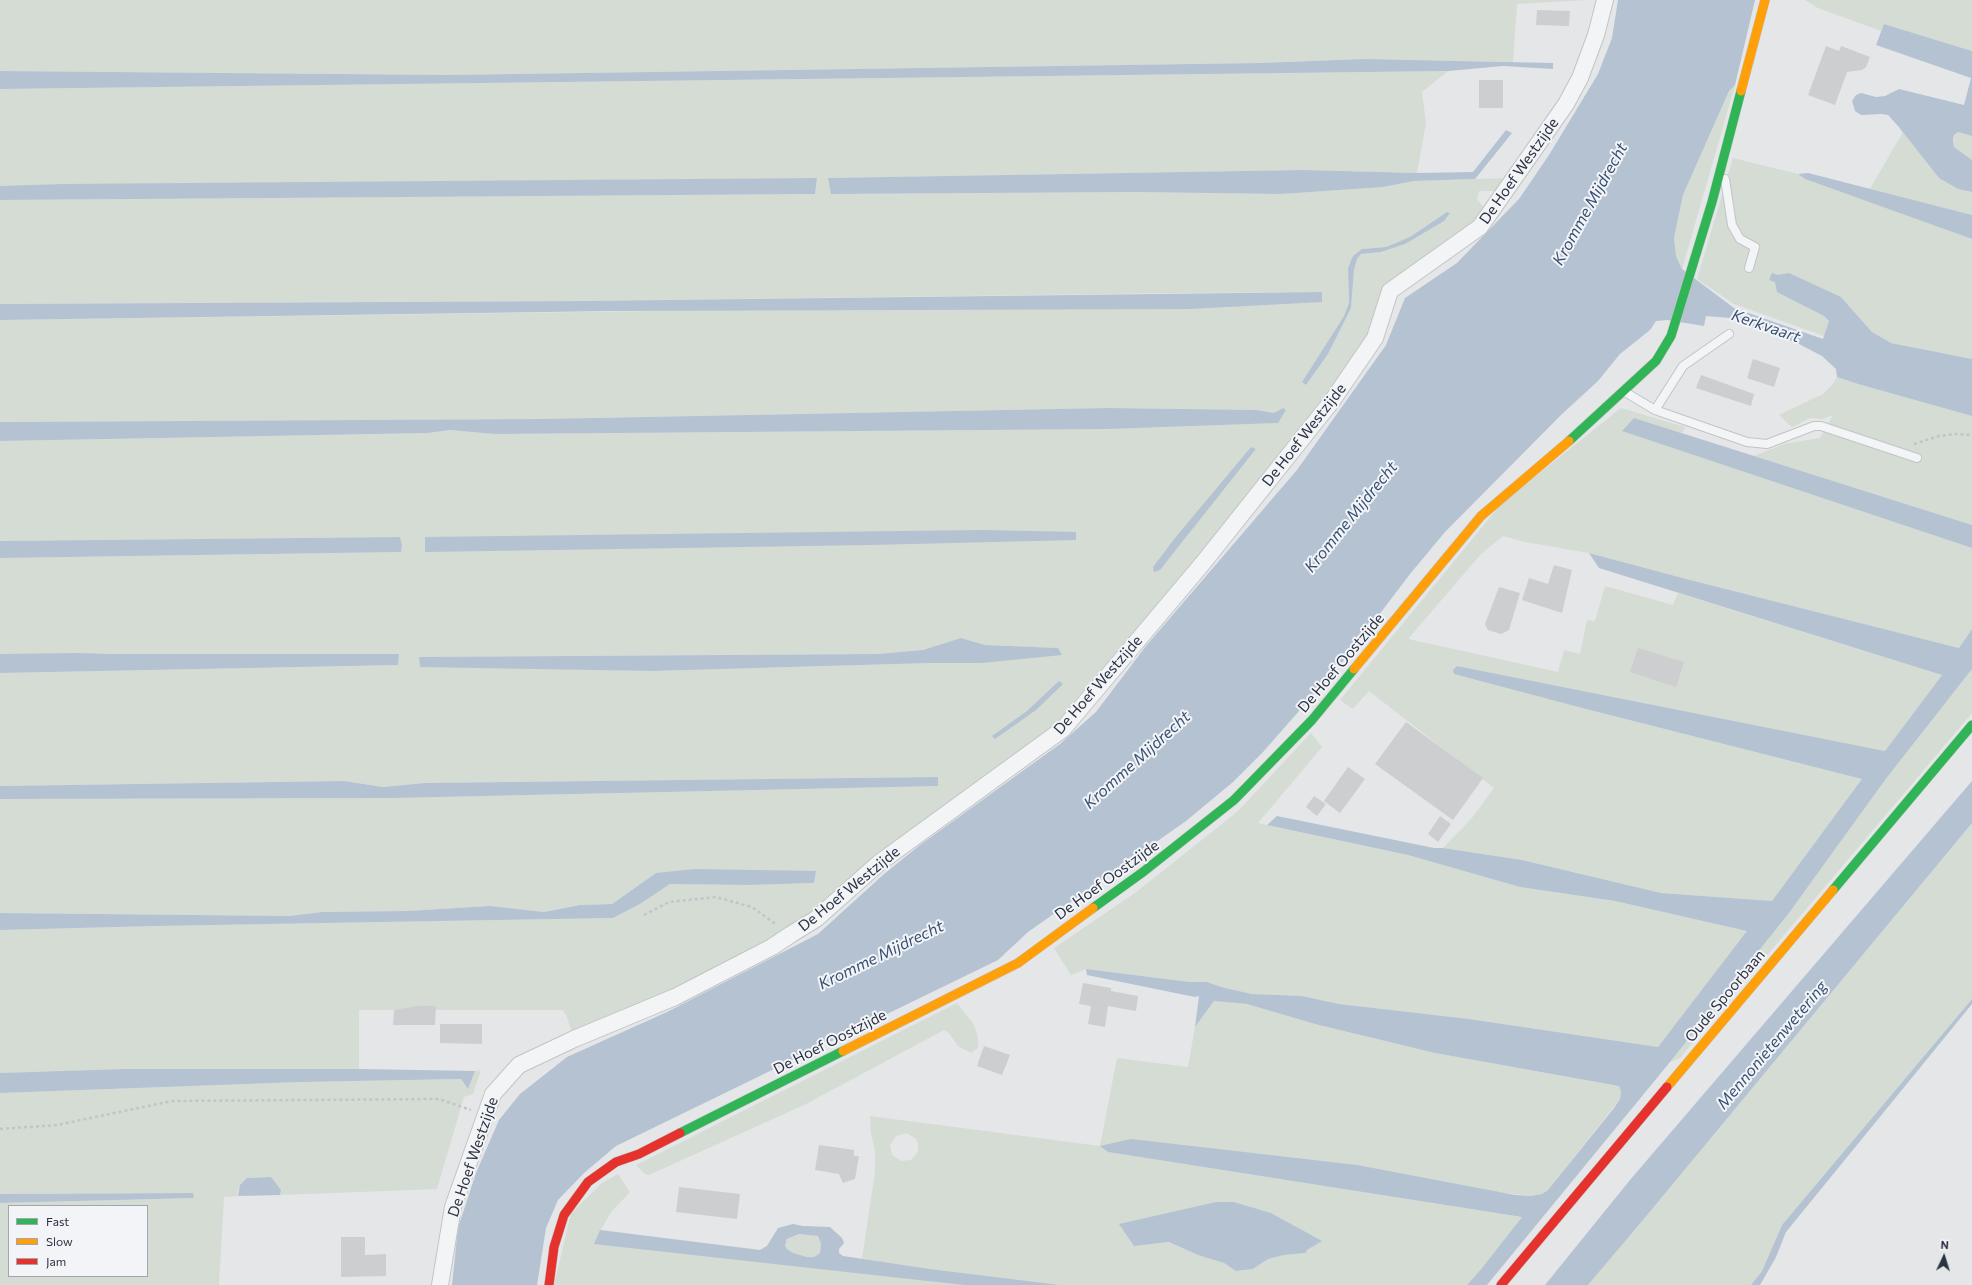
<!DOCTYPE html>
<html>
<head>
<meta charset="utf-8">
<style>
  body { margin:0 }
  #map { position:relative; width:1972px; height:1285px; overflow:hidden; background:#e4e6e8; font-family:Commissioner,sans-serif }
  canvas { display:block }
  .legend { position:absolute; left:8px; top:1205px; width:140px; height:72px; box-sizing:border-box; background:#f2f4f7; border:1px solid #a2a6ae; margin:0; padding:5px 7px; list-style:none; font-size:12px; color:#2b3241 }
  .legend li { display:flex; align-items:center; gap:8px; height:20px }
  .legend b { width:20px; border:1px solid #a2a6ae }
  .north { position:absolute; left:1924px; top:1237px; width:40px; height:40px; -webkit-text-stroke:3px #f2f4f7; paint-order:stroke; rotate:4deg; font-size:11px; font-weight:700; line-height:16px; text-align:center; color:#2b3241 }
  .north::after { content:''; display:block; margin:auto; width:14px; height:18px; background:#2b3241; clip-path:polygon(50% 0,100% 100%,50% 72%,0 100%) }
</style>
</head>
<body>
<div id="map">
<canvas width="1972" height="1285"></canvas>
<ul class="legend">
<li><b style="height:5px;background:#30b455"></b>Fast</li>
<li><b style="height:5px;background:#ff9f0a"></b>Slow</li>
<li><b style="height:5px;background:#e5322d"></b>Jam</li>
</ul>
<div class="north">N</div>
</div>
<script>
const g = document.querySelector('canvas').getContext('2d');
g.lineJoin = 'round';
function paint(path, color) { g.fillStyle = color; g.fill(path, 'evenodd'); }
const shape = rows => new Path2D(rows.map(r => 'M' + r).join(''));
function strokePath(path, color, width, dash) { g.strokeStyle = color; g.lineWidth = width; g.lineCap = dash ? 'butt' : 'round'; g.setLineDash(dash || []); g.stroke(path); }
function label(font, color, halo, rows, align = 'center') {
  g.font = font + ' Commissioner,sans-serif'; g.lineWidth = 4; g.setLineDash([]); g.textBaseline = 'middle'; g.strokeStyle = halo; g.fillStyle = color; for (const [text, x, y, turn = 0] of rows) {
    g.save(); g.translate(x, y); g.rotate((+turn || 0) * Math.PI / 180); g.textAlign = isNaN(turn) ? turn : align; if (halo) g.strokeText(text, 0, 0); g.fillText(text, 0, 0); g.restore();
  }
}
paint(shape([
  [0,0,1587,0,1517,4,1513,62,1364,59,1261,63,447,75,0,71],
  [1805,0,1972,0,1972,51,1884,24,1881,31,1818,8],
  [1448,71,1422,92,1426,123,1417,173,1303,170,829,178,831,194,1135,192,1281,194,1383,187,1414,181,1509,178,1500,191,1479,191,1477,200,1485,208,1478,219,1387,285,1366,342,1311,423,1069,720,844,896,771,943,573,1036,567,1017,563,1010,359,1010,359,1069,123,1069,0,1073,0,930,156,926,613,918,640,904,670,884,748,885,814,883,656,873,612,904,580,905,544,912,490,906,408,911,322,912,289,916,0,913,0,799,394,798,937,786,938,777,425,783,383,787,344,781,0,786,0,673,398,665,399,654,0,654,0,558,400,552,402,545,399,537,0,541,0,441,428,433,450,430,494,434,1108,429,1277,423,1286,410,1283,408,1274,413,1257,410,1108,408,542,419,0,422,0,320,1322,302,1322,292,1178,293,585,301,0,304,0,200,815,194,817,178,0,186,0,89],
  [1447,212,1405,244,1381,252,1361,254,1357,259,1354,270,1351,308,1328,354,1306,385,1302,382,1344,316,1349,303,1348,268,1362,249,1386,247,1410,237],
  [1251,447,1256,449,1160,570],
  [961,638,985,645,1058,648,981,663,931,663,652,671,420,666,419,657,878,654,923,650],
  [1735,85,1682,269,1676,256,1674,238,1683,195,1729,91],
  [1903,132,1939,178,1958,189,1972,192,1972,215,1870,189],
  [1958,132,1972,136,1972,160,1954,147,1954,135],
  [1733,158,1798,174,1805,179,1972,239,1972,359,1891,343,1872,332,1841,297,1775,282,1807,307,1824,316,1829,321,1824,336,1734,304,1697,279],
  [1837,377,1858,384,1972,416,1972,525,1754,456,1784,444,1820,438,1833,415,1823,419,1810,418,1792,427,1779,415,1823,394,1833,384],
  [1621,408,1685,427,1682,433,1634,418,1623,431,1972,548,1972,629,1959,648,1690,580,1589,553,1525,542,1503,536,1481,554,1408,639,1558,672,1564,650,1580,654,1587,620,1595,621,1605,586,1673,605,1678,593,1942,675,1885,751,1457,666,1453,670,1594,711,1863,779,1772,901,1661,893,1522,860,1443,848,1472,818,1494,788,1369,691,1353,709,1340,700,1501,504],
  [1972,669,1972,713,1680,1058,1670,1062,1789,913,1885,780],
  [1311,733,1322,747,1258,823,1408,855,1520,887,1615,901,1748,931,1658,1047,1469,1019,1339,1004,1302,996,1252,994,1221,987,1207,982,1190,982,1086,969,1071,975,1054,948,1135,893,1237,812],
  [1972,823,1972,999,1782,1225,1762,1271,1751,1285,1588,1285,1643,1220],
  [1214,1001,1247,1004,1315,1024,1435,1053,1619,1086,1621,1092,1620,1099,1548,1190,1542,1194,1531,1196,1101,1146,1108,1152,1522,1217,1482,1268,1467,1285,1060,1285,930,1269,862,1259,875,1172,875,1151,871,1133,870,1116,1100,1146,1117,1058,1188,1067,1195,1027],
  [906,1133,915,1138,918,1143,918,1152,911,1160,901,1161,892,1155,890,1145,896,1136],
  [1216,1202,1234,1202,1271,1213,1321,1241,1307,1250,1306,1253,1284,1255,1268,1259,1253,1269,1241,1271,1233,1269,1224,1263,1198,1255,1169,1242,1134,1246,1199,1207],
  [957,1003,974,1025,978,1037,978,1048,971,1053,958,1046,949,1033,944,1030,806,1104,649,1175,645,1174,636,1165],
  [479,1070,480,1073,473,1094,464,1097,437,1189,280,1195,281,1190,271,1177,247,1178,237,1192,238,1196,224,1197,219,1285,0,1285,0,1203,194,1198,192,1193,0,1194,0,1093,301,1082,461,1079,468,1089,475,1071],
  [9,1206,147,1206,147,1276,9,1276],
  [618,1174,630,1192,611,1212,596,1238,964,1285,554,1285,571,1213,602,1183],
  [799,1234,818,1236,821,1244,820,1253,814,1257,807,1257,793,1253,787,1249,785,1243,788,1239]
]), '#d4dcd4');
paint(shape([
  [1618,0,1755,0,1735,85,1729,91,1683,195,1674,238,1676,256,1682,269,1734,308,1823,339,1829,321,1824,316,1777,292,1775,282,1769,280,1772,273,1778,275,1789,273,1841,297,1872,332,1891,343,1972,359,1972,416,1858,384,1837,377,1836,369,1822,356,1797,343,1730,318,1706,316,1704,326,1667,320,1656,321,1650,330,1620,354,1598,381,1562,414,1445,532,1410,574,1350,653,1263,752,1233,782,1186,821,1028,932,998,960,616,1146,584,1173,558,1200,546,1228,537,1285,452,1285,458,1228,476,1173,499,1120,520,1094,567,1057,667,1012,818,934,883,875,920,845,1060,744,1096,712,1146,646,1297,470,1386,345,1405,298,1457,263,1519,199,1549,155,1598,74,1612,38],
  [1884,24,1972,51,1972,136,1958,132,1954,135,1953,140,1954,147,1972,160,1972,192,1958,189,1939,178,1898,126,1888,115,1881,114,1861,115,1855,111,1852,101,1856,95,1861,93,1876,97,1885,96,1899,89,1964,105,1971,78,1876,45],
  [1364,59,1553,63,1553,69,1503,66,1448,71,0,89,0,71,447,75,1261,63],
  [1506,130,1512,133,1475,179,1414,181,1383,187,1281,194,1135,192,831,194,828,178,1303,170,1417,173,1473,172],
  [1808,173,1972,215,1972,239,1805,179,1798,174],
  [817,178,815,194,0,200,0,186,64,184],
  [1447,212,1450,213,1444,221,1405,244,1381,252,1361,254,1357,259,1354,270,1351,308,1328,354,1306,385,1302,382,1344,316,1349,303,1348,268,1353,256,1362,249,1386,247,1410,237],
  [1322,292,1322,302,1190,309,613,311,0,320,0,304,585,301],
  [1108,408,1257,410,1274,413,1283,408,1286,410,1278,423,1108,429,494,434,450,430,428,433,0,441,0,422,542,419],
  [1634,418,1972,525,1972,548,1622,431],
  [1251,447,1256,449,1160,570,1154,572,1153,567,1175,538],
  [984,530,1076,532,1076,540,870,545,425,552,425,537],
  [400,537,402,545,401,552,0,558,0,541],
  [1589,553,1690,580,1959,648,1972,629,1972,669,1885,780,1789,913,1670,1062,1487,1285,1467,1285,1482,1268,1522,1217,1108,1152,1100,1146,1131,1139,1357,1165,1515,1195,1531,1196,1542,1194,1548,1190,1614,1108,1620,1099,1621,1092,1619,1086,1435,1053,1315,1024,1247,1004,1214,1001,1195,1027,1199,996,1195,997,1087,975,1086,969,1190,982,1207,982,1221,987,1252,994,1302,996,1339,1004,1469,1019,1658,1047,1747,931,1615,901,1520,887,1408,855,1267,825,1277,816,1434,848,1443,848,1522,860,1661,893,1772,901,1862,779,1594,711,1454,674,1453,670,1457,666,1885,751,1942,675,1599,568],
  [961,638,985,645,1058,648,1062,655,981,663,931,663,652,671,420,667,419,657,878,654,923,650],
  [77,653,110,654,399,654,398,665,0,673,0,654],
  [1059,681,1063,684,1036,710,995,739,992,736,1027,711],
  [938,777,938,786,394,798,0,799,0,786,344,781,383,787,425,783],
  [1972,781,1972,823,1643,1220,1588,1285,1545,1285,1630,1180],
  [695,869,816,871,814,883,748,885,670,884,640,904,613,918,156,926,0,930,0,913,289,916,322,912,408,911,490,906,544,912,580,905,612,904,656,873],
  [1972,999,1972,1004,1786,1232,1776,1257,1760,1285,1751,1285,1762,1271,1782,1225],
  [123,1069,359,1069,475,1071,468,1089,461,1079,301,1082,0,1093,0,1073],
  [271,1177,281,1190,280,1195,238,1196,240,1185,247,1178],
  [193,1193,194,1198,0,1203,0,1194],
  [1216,1202,1234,1202,1271,1213,1322,1241,1307,1250,1306,1253,1284,1255,1268,1259,1253,1269,1236,1271,1224,1263,1198,1255,1169,1242,1134,1246,1119,1224],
  [793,1224,803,1226,830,1227,842,1238,844,1243,839,1249,839,1253,843,1256,930,1269,1060,1285,964,1285,594,1244,600,1230,760,1250,767,1246,778,1228],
  [799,1234,818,1236,821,1244,820,1253,814,1257,807,1257,793,1253,787,1249,785,1245,787,1239]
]), '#b4c2d2');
paint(shape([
  [1537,10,1570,11,1569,26,1536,25],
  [1826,46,1839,51,1841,46,1870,57,1866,67,1862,70,1847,72,1835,105,1808,95],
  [1479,80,1503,80,1503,108,1479,108],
  [1753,359,1780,368,1774,387,1747,378],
  [1701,375,1754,394,1751,406,1696,388],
  [1554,565,1572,570,1562,613,1522,600,1529,578,1548,584],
  [1499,587,1520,593,1509,630,1501,634,1488,630,1485,624],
  [1638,648,1684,662,1676,687,1630,672],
  [1406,722,1483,778,1453,820,1375,764],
  [1348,767,1365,779,1340,813,1324,801],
  [1314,796,1326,804,1317,816,1306,807],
  [1440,816,1451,824,1438,842,1428,834],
  [1083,983,1111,988,1111,991,1138,996,1136,1011,1108,1006,1105,1027,1088,1024,1091,1006,1079,1004],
  [418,1006,436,1006,435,1025,393,1025,394,1010],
  [440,1024,482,1024,482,1044,440,1043],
  [984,1046,1010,1055,1002,1075,977,1066],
  [819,1145,854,1150,854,1156,859,1156,855,1179,843,1183,839,1174,815,1170],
  [679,1187,740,1194,737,1219,676,1212],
  [341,1237,365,1237,365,1255,386,1254,386,1276,341,1277]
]), '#ccced0');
const lane = shape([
  [1725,179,1732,225,1740,239,1755,247,1749,268],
  [1625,392,1655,410,1747,442,1767,444,1814,426,1821,426,1917,458],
  [1655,410,1683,366,1729,334]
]);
const street = shape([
  [440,1285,453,1207,493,1094,519,1065,574,1039,675,997,772,947,790,935,816,919,879,863,1063,729,1203,563,1332,401,1375,338,1390,291,1480,227,1566,104,1580,78,1596,35,1605,0]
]);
const fast = shape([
  [1569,441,1656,361,1671,336,1712,202,1741,91],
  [1833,890,1972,725],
  [1093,908,1143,872,1234,800,1312,720,1354,669],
  [680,1133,843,1051]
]);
const slow = shape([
  [1741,91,1765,0],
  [1354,669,1481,516,1569,441],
  [843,1051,1018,963,1093,908],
  [1667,1087,1833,890]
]);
const jam = shape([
  [549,1285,554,1247,564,1215,588,1182,616,1162,639,1154,680,1133],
  [1501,1285,1667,1087]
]);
strokePath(lane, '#c2c4c6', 10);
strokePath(street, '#c2c4c6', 18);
strokePath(fast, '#c2c4c6', 10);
strokePath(slow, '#c2c4c6', 10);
strokePath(jam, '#c2c4c6', 10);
strokePath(shape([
  [1914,444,1939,436,1956,434,1972,435],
  [644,915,669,902,716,897,752,907,777,925],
  [0,1129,57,1125,172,1101,439,1099,471,1110]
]), '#c3c4c8', 2.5, [3, 3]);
strokePath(lane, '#f3f4f5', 8);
strokePath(street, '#f3f4f5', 16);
strokePath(fast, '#30b455', 9);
strokePath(slow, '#ff9f0a', 9);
strokePath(jam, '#e5322d', 9);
label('15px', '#2b3241', '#f2f4f7', [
  ["De Hoef Westzijde",1519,171,-55],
  ["De Hoef Westzijde",1304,435,-52],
  ["De Hoef Oostzijde",1341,663,-50],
  ["De Hoef Westzijde",1098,685,-49],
  ["De Hoef Oostzijde",1107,880,-36],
  ["De Hoef Westzijde",849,889,-39],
  ["Oude Spoorbaan",1725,996,-50],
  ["De Hoef Oostzijde",830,1042,-27],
  ["De Hoef Westzijde",473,1157,-71]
]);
label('italic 16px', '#375073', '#f2f4f7', [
  ["Kromme Mijdrecht",1590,204,-61],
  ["Kerkvaart",1766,326,19],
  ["Kromme Mijdrecht",1351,517,-51],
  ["Kromme Mijdrecht",1137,760,-42],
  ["Kromme Mijdrecht",881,955,-26],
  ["Mennonietenwetering",1772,1045,-50]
]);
</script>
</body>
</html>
